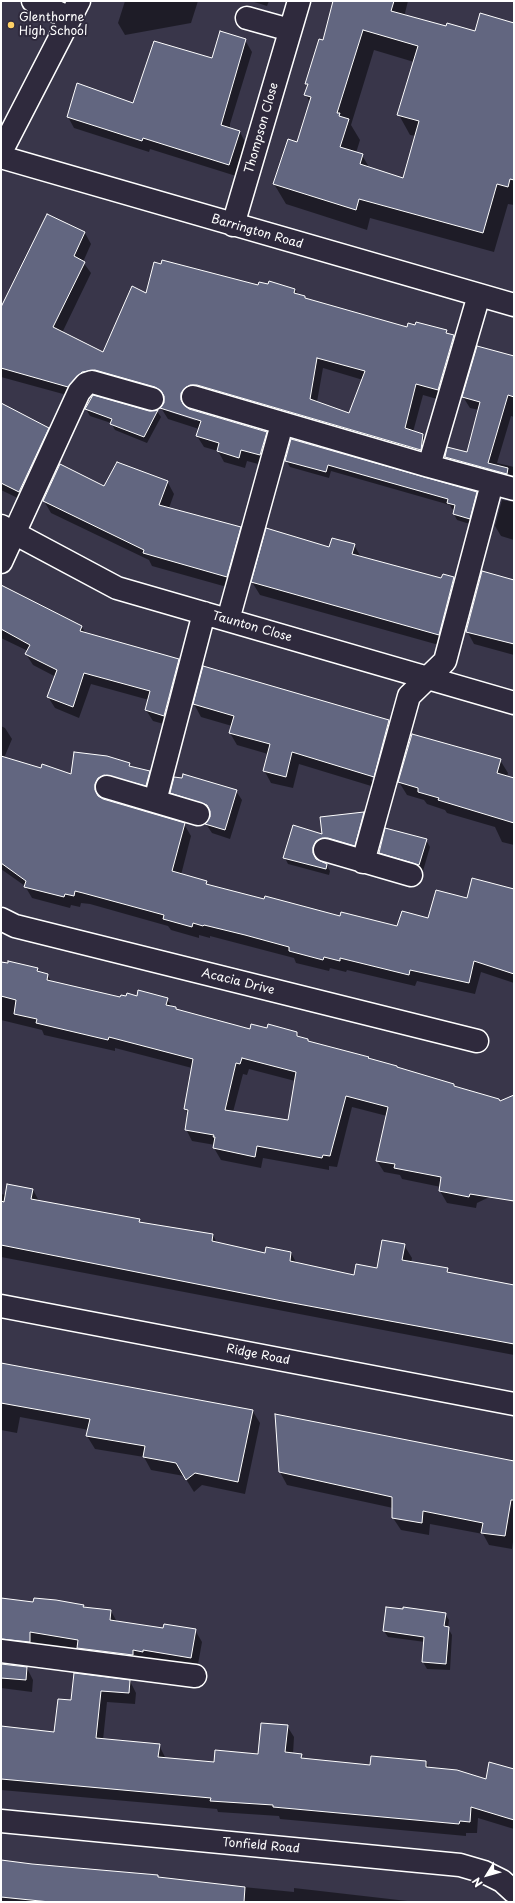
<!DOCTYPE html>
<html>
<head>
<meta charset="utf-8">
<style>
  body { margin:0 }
  #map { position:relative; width:515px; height:1903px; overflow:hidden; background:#39364a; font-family:"Playpen Sans",sans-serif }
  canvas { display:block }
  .frame { position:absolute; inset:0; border:2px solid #fff; pointer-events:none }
  .north { position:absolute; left:467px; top:1855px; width:40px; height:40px; -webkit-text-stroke:3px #2f2a3d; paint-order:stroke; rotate:233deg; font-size:11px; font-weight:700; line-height:16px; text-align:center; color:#fff }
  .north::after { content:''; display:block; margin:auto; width:14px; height:18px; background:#fff; clip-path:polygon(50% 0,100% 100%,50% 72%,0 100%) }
</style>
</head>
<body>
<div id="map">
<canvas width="515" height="1903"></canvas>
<div class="frame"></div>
<div class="north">N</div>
</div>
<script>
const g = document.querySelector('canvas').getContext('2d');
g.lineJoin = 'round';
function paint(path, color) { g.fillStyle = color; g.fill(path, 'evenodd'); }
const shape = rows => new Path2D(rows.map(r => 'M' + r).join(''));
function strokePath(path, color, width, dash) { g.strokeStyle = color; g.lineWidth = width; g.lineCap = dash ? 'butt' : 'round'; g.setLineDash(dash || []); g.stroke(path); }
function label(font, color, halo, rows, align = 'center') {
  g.font = font + ' "Playpen Sans",sans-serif'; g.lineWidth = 4; g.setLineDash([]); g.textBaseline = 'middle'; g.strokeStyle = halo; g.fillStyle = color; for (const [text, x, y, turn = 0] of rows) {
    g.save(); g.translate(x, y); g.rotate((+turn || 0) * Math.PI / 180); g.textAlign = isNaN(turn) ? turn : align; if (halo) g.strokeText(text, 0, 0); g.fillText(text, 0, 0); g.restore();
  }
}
paint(shape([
  [125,1,198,1,191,23,125,35,118,23],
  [251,1,269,1,267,6],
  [339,1,408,1,405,13,407,17,447,27,476,33,514,24,514,205,508,204,494,252,370,218,367,230,286,204,274,184,297,143,310,103,306,95,308,87,307,84],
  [374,50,414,62,399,115,410,135,416,136,404,179,370,169,362,155,356,153,360,140,351,125],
  [245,40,252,52,230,124,230,129,240,132,246,144,236,176,150,149,149,152,74,128,68,117,134,105],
  [47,215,85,233,91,244,83,262,91,273,62,333,103,353,146,295,259,286,295,289,298,295,305,296,306,299,407,328,446,331,448,335,454,336,460,347,444,401,423,395,413,432,423,435,429,446,427,461,187,405,187,408,266,432,273,444,266,466,247,461,245,468,224,462,218,451,204,447,197,436,199,429,168,419,161,408,165,403,165,399,163,398,102,381,74,397,1,377,1,309],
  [323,368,363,380,350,414,317,402],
  [170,410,193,417,196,421,170,412],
  [514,358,514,417,511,416,497,463,514,467,514,485,452,468,446,457,467,454,479,410,470,408,463,397],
  [1,404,48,429,54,440,26,502,1,490],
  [86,409,149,412,157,411,161,417,147,443,115,430,111,423,90,416],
  [292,440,476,493,480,499,473,525,457,520,454,514,455,510,452,509,450,505,331,471,329,478,290,467,286,460],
  [167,481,174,494,169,508,240,528,247,540,234,589,152,566,149,560,51,513,44,501],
  [502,500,514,502,514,540,501,536,495,526],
  [354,545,361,557,442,580,454,578,461,591,446,647,260,595,252,582,330,549],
  [1,586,82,627,86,634,178,660,185,671,171,726,153,721,146,710,149,700,91,684,79,718,55,708,48,697,56,677,33,665,26,654,28,651,1,638],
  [514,593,514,655,474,644,467,631],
  [204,667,389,721,396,734,381,789,299,764,293,788,271,783,264,770,268,754,237,745,230,733,232,726,201,717,194,704],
  [386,729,388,729,373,782,371,781],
  [1,726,5,728,12,739,4,758,1,756],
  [500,760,508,773,507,777,514,779,514,845,502,842,495,827,447,813,445,810,427,804,424,800,407,795,399,782],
  [129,764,131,768,149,772,156,784,153,797,105,790,101,799,184,824,191,836,181,875,206,882,208,886,341,917,398,927,429,919,467,899,514,890,514,983,481,972,475,994,417,981,415,986,347,970,346,972,330,968,329,971,296,963,294,958,210,936,210,938,199,935,199,938,171,930,168,926,90,904,81,903,80,907,71,905,70,908,32,898,25,886,1,869,1,817,72,775],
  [236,791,242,800,230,839,212,833,206,824,211,817,211,814,177,802,171,793],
  [363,813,367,820,358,852,316,853,316,860,326,864,330,871,329,875,288,864,285,858],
  [426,840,430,847,423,871,383,859,380,852],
  [1,963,38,969,40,973,47,975,52,982,121,998,137,997,167,999,172,1007,176,1008,177,1010,250,1030,268,1029,297,1033,300,1038,307,1040,309,1042,368,1057,369,1060,454,1085,455,1087,500,1102,514,1096,514,1185,477,1203,476,1208,447,1203,440,1191,441,1187,402,1179,400,1175,384,1172,377,1161,387,1116,352,1107,337,1167,329,1166,329,1170,263,1158,261,1168,221,1160,214,1148,215,1145,192,1141,186,1129,188,1115,185,1109,192,1068,115,1048,115,1051,44,1035,42,1030,1,1020],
  [249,1069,295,1081,289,1121,233,1112,243,1074,247,1075],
  [33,1190,39,1201,139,1220,141,1224,213,1235,217,1243,266,1254,291,1253,297,1264,355,1276,378,1269,404,1245,412,1258,411,1263,447,1269,450,1273,514,1286,514,1355,1,1257,1,1194,6,1195],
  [1,1363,252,1410,260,1423,245,1494,202,1485,194,1492,184,1476,151,1470,144,1457,95,1449,87,1436,89,1430,20,1417,17,1433,1,1430],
  [514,1462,514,1535,512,1549,489,1545,483,1534,430,1524,429,1535,401,1530,393,1518,393,1508,287,1485,280,1472],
  [1,1599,34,1603,83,1606,85,1608,111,1611,117,1622,164,1629,195,1630,202,1642,197,1670,37,1644,36,1653,1,1653],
  [445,1614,449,1620,448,1628,452,1635,450,1670,427,1669,423,1662,425,1642,388,1637,384,1631],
  [1,1665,27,1668,33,1680,32,1692,1,1688],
  [75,1674,130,1681,136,1693,135,1704,107,1702,103,1740,159,1745,166,1759,215,1763,259,1755,287,1726,294,1737,293,1754,301,1755,304,1759,371,1766,426,1762,430,1769,486,1781,514,1770,514,1829,478,1818,477,1833,466,1833,466,1836,280,1819,279,1816,218,1812,217,1809,1,1790,1,1728,55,1733,72,1701],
  [1,1861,134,1874,233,1886,294,1892,294,1888,416,1902,1,1902]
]), '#0007');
const building = shape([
  [333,1,394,1,391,11,446,26,447,23,475,31,480,13,514,23,514,180,510,179,508,187,497,184,483,233,359,199,356,210,273,184,288,139,297,142,311,97,304,95,308,84,305,84,319,39,323,40,333,1],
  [363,30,418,46,397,115,419,121,403,178,360,164,363,154,340,147,349,119,339,116,340,113,337,113,363,30],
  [220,31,246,39,221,125,240,131,229,165,143,138,142,141,67,117,77,83,133,103,154,41,212,58,220,31],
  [47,214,85,232,74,256,85,262,53,327,103,352,132,286,146,293,154,262,161,264,162,260,258,285,259,282,268,284,269,281,295,289,294,293,305,296,305,298,407,327,408,323,415,325,416,322,447,330,446,333,454,335,438,390,416,384,405,428,423,434,421,450,197,385,190,385,185,388,181,393,181,400,184,405,189,409,267,432,260,455,241,450,239,458,217,451,219,443,196,436,201,421,160,408,164,403,164,396,161,391,155,387,95,370,82,372,68,387,1,368,1,307,47,214],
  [317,358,365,371,349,413,310,399,317,358],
  [477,346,514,356,514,397,508,395,488,463,508,468,507,474,445,457,447,447,467,452,480,402,462,397,477,346],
  [93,395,149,411,158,410,144,437,110,424,112,419,85,409,93,395],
  [1,403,49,428,19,492,1,483,1,403],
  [291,439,477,492,470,519,453,514,455,505,447,503,448,499,328,465,326,472,285,461,291,439],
  [117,462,168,481,159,505,241,527,227,577,143,553,144,550,43,501,60,464,104,486,117,462],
  [266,528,329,547,332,538,355,544,352,554,441,578,443,574,454,577,439,635,251,582,266,528],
  [482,571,514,580,514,644,466,632,482,571],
  [1,585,82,626,80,631,179,659,164,716,145,710,150,691,84,673,73,707,47,697,57,670,25,654,30,645,1,629,1,585],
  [203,666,389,720,374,777,292,752,286,777,263,771,270,744,229,733,234,716,193,704,203,666],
  [412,734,501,759,497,773,514,778,514,823,438,800,439,798,418,792,418,788,398,782,412,734],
  [74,752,107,756,130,763,129,766,150,771,146,786,104,775,98,778,95,784,95,790,98,796,103,799,185,823,172,871,207,881,206,884,264,899,265,896,340,916,341,912,397,926,402,911,428,918,436,890,467,898,472,878,514,889,514,974,474,961,469,983,410,970,409,975,340,958,340,961,324,957,323,960,289,951,289,947,245,935,204,925,203,926,193,923,192,927,163,919,164,915,83,893,75,891,74,896,65,894,64,897,24,887,26,881,1,863,1,756,41,768,42,764,71,774,74,752],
  [183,774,237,790,225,830,205,824,210,817,210,811,207,805,170,793,174,777,182,778,183,774],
  [364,812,355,846,328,838,322,838,316,841,313,847,313,853,316,859,327,864,326,869,283,858,293,825,322,834,320,817,364,812],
  [385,828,427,839,419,865,379,853,385,828],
  [8,961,38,968,37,971,48,974,47,980,120,997,121,995,126,996,127,993,137,996,138,990,168,998,166,1005,176,1007,176,1009,250,1029,251,1024,267,1028,268,1024,297,1032,297,1036,308,1039,308,1041,369,1057,368,1058,397,1066,397,1067,454,1084,454,1086,499,1099,500,1101,514,1095,514,1201,470,1194,469,1197,439,1191,441,1177,394,1168,395,1164,376,1161,388,1107,346,1096,330,1156,323,1155,322,1158,257,1146,255,1157,213,1148,215,1137,213,1137,214,1135,185,1130,188,1110,184,1109,193,1059,109,1037,108,1040,36,1023,37,1019,14,1014,16,1000,1,996,1,962,8,963,8,961],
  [242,1058,296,1072,288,1120,225,1110,236,1063,240,1064,242,1058],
  [7,1184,33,1189,31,1199,140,1219,139,1222,213,1234,212,1241,265,1253,266,1247,291,1252,290,1261,354,1275,356,1264,377,1268,382,1240,405,1244,402,1260,448,1268,447,1272,514,1285,514,1344,282,1301,1,1245,1,1201,4,1202,7,1184],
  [1,1363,253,1410,238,1482,195,1473,186,1480,176,1463,143,1457,145,1446,86,1436,90,1419,1,1403,1,1363],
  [275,1414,514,1461,514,1500,511,1500,505,1536,481,1533,483,1523,423,1511,422,1523,392,1518,392,1497,279,1472,275,1414],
  [1,1598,33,1602,34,1598,56,1600,84,1605,83,1607,111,1610,110,1620,163,1628,164,1624,196,1629,191,1658,143,1650,143,1652,133,1650,133,1655,77,1648,78,1640,30,1632,30,1642,1,1639,1,1598],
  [386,1607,403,1609,403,1607,446,1613,444,1626,449,1627,446,1664,422,1662,424,1637,383,1631,386,1607],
  [1,1664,27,1667,26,1680,1,1678,1,1664],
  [74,1673,130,1680,129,1693,101,1691,96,1738,160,1744,158,1757,214,1762,215,1750,258,1754,261,1723,288,1725,285,1752,302,1754,301,1758,370,1765,371,1756,426,1761,426,1767,457,1770,486,1779,489,1762,514,1769,514,1820,471,1807,470,1822,460,1821,459,1824,273,1807,273,1805,210,1801,211,1798,1,1779,1,1726,54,1732,58,1699,71,1700,74,1673],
  [1,1860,32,1864,158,1875,158,1877,245,1887,244,1902,50,1902,1,1897,1,1860]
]);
paint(building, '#626680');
strokePath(building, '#fff', 1);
const minor = shape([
  [33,1,70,18],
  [247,18,290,30],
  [1,157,514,305],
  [233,225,299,1],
  [479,295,429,466,514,489],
  [193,397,429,466],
  [1,526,117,588,514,703],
  [1,562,79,392,86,384,92,382,152,399],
  [228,620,279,435],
  [107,787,198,814],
  [155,801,204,613],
  [325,850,411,875],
  [363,862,409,696,445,661,489,495],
  [1,919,15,926,477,1041],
  [1,1306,514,1404],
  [1,1651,195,1676],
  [1,1821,460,1865,484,1872,502,1881,514,1892]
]);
const major = shape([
  [1,152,79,1]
]);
strokePath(minor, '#fff', 25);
strokePath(major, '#fff', 25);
strokePath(minor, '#2f2a3d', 22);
strokePath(major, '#2f2a3d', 22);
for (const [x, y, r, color] of [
  [11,25,4,"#ffd166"]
]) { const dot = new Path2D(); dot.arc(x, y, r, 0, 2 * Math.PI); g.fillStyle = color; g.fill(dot); strokePath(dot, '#2f2a3d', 1.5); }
label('12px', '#fff', '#2f2a3d', [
  ["Glenthorne",19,18],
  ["High School",19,32]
], 'left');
label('12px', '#fff', '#2f2a3d', [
  ["Thompson Close",262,128,-74],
  ["Barrington Road",257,232,16],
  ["Taunton Close",252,627,16],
  ["Acacia Drive",238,982,14],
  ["Ridge Road",258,1355,11],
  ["Tonfield Road",261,1846,5]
]);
</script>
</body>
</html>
